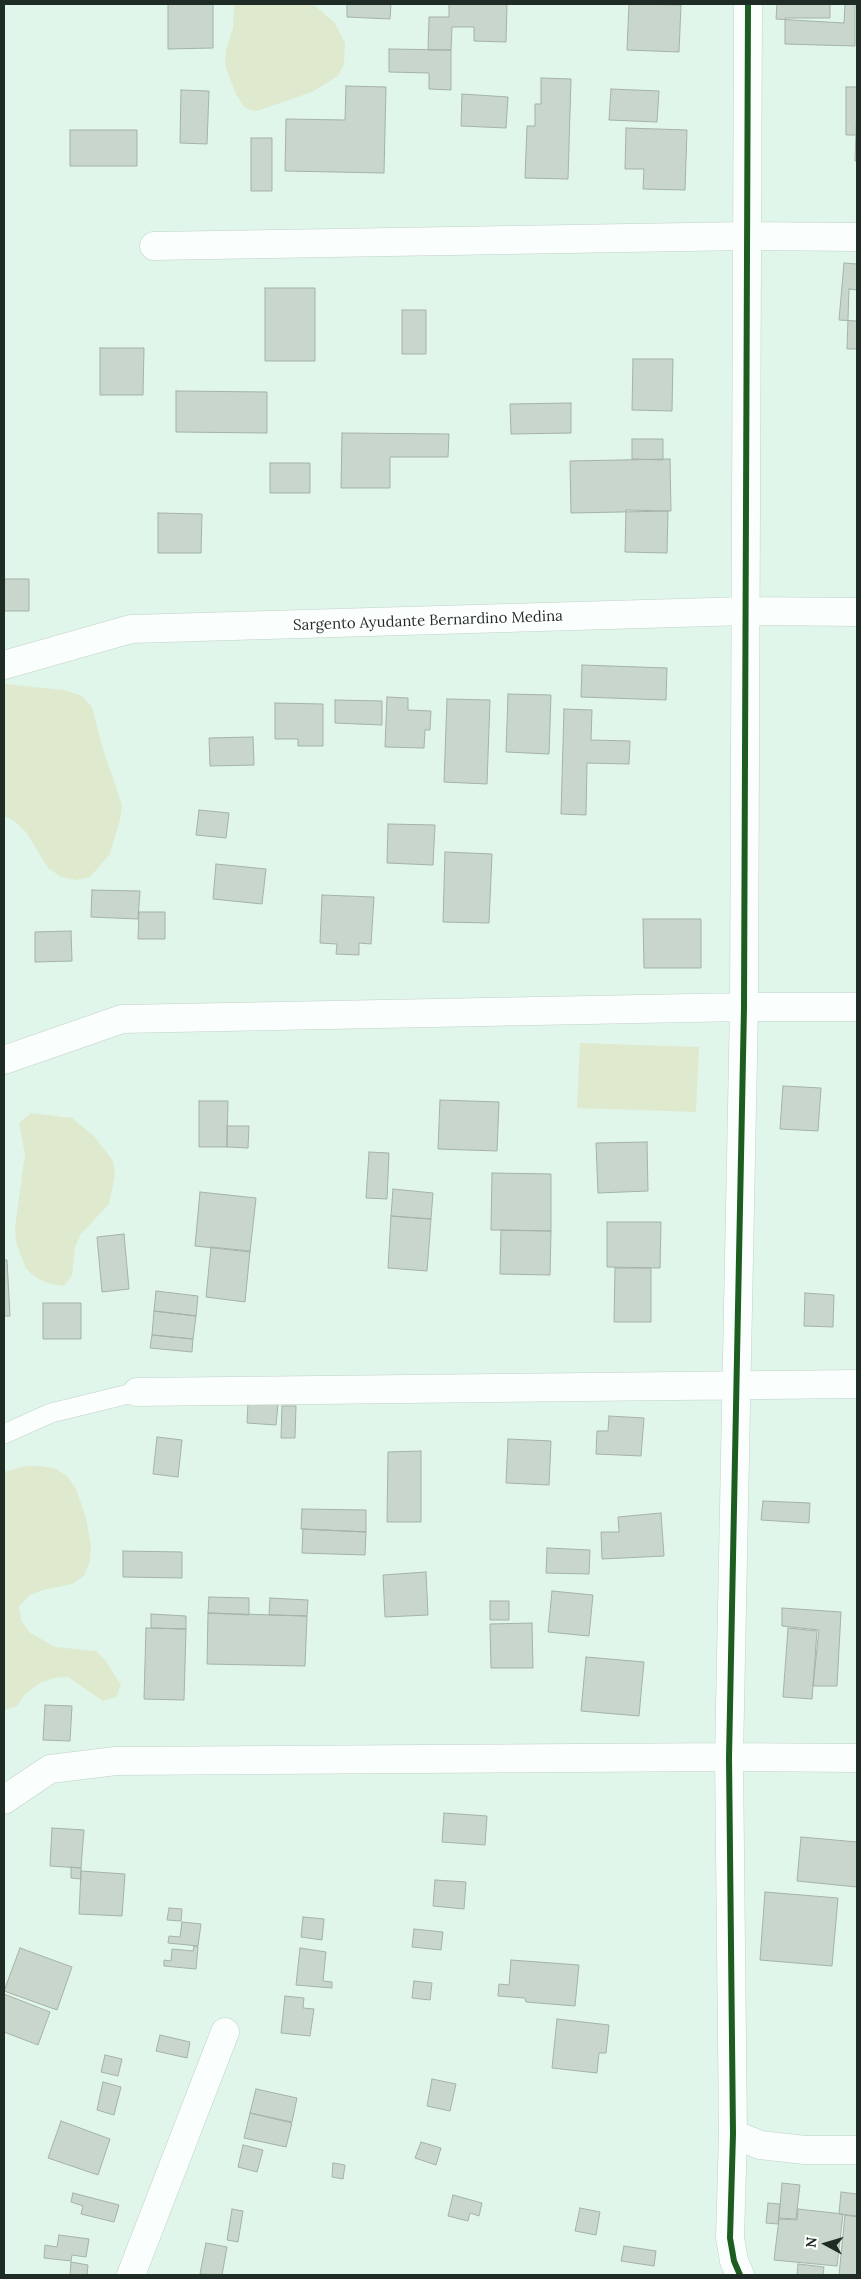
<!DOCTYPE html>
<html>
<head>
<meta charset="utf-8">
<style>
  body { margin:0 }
  #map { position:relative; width:861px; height:2279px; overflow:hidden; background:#e0f6eb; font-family:Lora,serif }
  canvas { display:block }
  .frame { position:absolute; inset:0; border:5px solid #1e2c25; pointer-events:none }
  .north { position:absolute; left:801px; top:2219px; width:50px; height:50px; -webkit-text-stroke:4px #fff; paint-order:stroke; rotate:276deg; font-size:14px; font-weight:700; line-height:20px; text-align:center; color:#1e2c25 }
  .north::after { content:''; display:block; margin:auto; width:18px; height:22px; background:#1e2c25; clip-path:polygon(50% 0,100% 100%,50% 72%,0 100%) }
</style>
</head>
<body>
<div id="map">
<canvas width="861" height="2279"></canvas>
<div class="frame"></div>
<div class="north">N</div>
</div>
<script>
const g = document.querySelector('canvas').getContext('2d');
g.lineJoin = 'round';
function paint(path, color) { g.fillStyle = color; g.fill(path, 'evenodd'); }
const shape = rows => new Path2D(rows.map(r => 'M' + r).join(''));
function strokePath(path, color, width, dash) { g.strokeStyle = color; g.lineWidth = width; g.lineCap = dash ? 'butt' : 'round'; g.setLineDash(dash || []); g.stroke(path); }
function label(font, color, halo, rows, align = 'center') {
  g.font = font + ' Lora,serif'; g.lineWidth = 4; g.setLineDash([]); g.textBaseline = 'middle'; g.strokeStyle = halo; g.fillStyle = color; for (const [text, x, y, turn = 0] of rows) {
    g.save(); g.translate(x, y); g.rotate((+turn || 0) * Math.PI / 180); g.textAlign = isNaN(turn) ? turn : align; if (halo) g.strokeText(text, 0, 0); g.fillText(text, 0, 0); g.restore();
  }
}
paint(shape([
  [234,4,313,4,335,23,345,43,344,64,338,76,312,92,257,111,250,110,244,107,236,94,225,65,226,50,233,28],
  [4,684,64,690,82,696,92,707,103,749,122,805,120,820,110,854,90,877,76,880,61,877,48,868,26,832,13,820,4,816],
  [580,1043,699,1047,696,1112,577,1108],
  [31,1113,72,1118,94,1136,113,1161,115,1175,109,1204,81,1234,75,1247,72,1275,64,1286,50,1284,37,1278,26,1269,16,1242,15,1228,25,1154,19,1123],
  [26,1466,41,1466,56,1469,68,1477,76,1489,86,1518,91,1546,90,1561,84,1576,72,1584,43,1590,30,1595,19,1606,21,1620,29,1632,55,1647,96,1651,106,1661,121,1685,116,1697,103,1701,68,1677,54,1678,40,1683,25,1694,17,1706,4,1710,4,1472]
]), '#dfe9ce');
const building = shape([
  [168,4,213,4,213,48,168,49,168,4],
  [347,4,391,4,390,19,347,17,347,4],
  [449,4,507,4,506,42,474,41,474,27,452,27,451,50,428,50,429,17,449,17,449,4],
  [629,4,681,5,679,52,627,50,629,4],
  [777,4,845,4,844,23,776,19,777,4],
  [830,4,855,4,855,46,785,44,785,18,830,18,830,4],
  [389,49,451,50,451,90,429,89,429,73,389,72,389,49],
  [541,78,571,79,568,179,525,178,527,126,535,126,535,104,541,104,541,78],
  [346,86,386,87,384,173,285,171,286,119,345,120,346,86],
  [846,87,857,87,857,135,846,135,846,87],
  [611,89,659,91,657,122,609,120,611,89],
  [181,90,209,91,207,144,180,143,181,90],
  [462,94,508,97,506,128,461,126,462,94],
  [857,105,857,161,855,161,857,105],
  [626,128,687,130,685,190,643,189,644,169,625,169,626,128],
  [70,130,137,130,137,166,70,166,70,130],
  [251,138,272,138,272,191,251,191,251,138],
  [844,263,857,264,857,321,839,320,844,263],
  [265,288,315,288,315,361,265,361,265,288],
  [849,289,857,290,857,349,847,349,849,289],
  [402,310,426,310,426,354,402,354,402,310],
  [100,348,144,348,143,395,100,395,100,348],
  [633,359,673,359,672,411,632,410,633,359],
  [176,391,267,392,267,433,176,432,176,391],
  [571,403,571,433,511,434,510,404,571,403],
  [342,433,449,434,448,457,390,457,390,488,341,488,342,433],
  [632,439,663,439,663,460,632,459,632,439],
  [670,459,671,511,571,513,570,461,670,459],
  [270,463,310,463,310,493,270,493,270,463],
  [626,510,668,511,667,553,625,552,626,510],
  [158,513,202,514,201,553,158,553,158,513],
  [4,579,29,579,29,611,4,611,4,579],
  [582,665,667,668,666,700,581,697,582,665],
  [508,694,551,695,549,754,506,752,508,694],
  [387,697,408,698,408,710,431,711,430,730,425,730,424,748,385,747,387,697],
  [447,699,490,700,487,784,444,782,447,699],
  [335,700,382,701,382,725,335,723,335,700],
  [275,703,323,704,323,746,298,746,298,739,275,739,275,703],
  [564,709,592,710,591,740,630,741,629,764,587,763,586,815,561,814,564,709],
  [253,737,254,765,210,766,209,738,253,737],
  [199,810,229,813,226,838,196,835,199,810],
  [388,824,435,825,433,865,387,863,388,824],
  [445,852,492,854,489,923,443,922,445,852],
  [216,864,266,869,262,904,213,899,216,864],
  [92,890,140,891,138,919,91,917,92,890],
  [322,895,374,897,371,944,359,943,359,955,336,954,337,944,320,943,322,895],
  [139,912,165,912,165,939,138,939,139,912],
  [643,919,701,919,701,968,644,968,643,919],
  [71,931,72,961,35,962,35,932,71,931],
  [783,1086,821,1088,818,1131,780,1129,783,1086],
  [440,1100,499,1102,497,1151,438,1149,440,1100],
  [199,1101,228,1101,227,1147,199,1147,199,1101],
  [227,1126,249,1126,248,1148,227,1147,227,1126],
  [647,1142,648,1191,598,1193,596,1143,647,1142],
  [369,1152,389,1153,387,1199,366,1198,369,1152],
  [492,1173,551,1174,551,1231,491,1230,492,1173],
  [393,1189,433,1193,431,1219,391,1216,393,1189],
  [200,1192,256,1198,250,1252,195,1246,200,1192],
  [391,1216,431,1219,427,1271,388,1268,391,1216],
  [607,1222,661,1222,660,1268,607,1267,607,1222],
  [501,1230,551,1231,550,1275,500,1274,501,1230],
  [124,1234,129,1289,102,1292,97,1237,124,1234],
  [211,1247,250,1251,245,1302,206,1297,211,1247],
  [4,1260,7,1260,10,1316,4,1316,4,1260],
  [615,1268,651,1268,651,1322,614,1322,615,1268],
  [156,1291,198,1296,196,1316,154,1311,156,1291],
  [805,1293,834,1295,833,1327,804,1326,805,1293],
  [43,1303,81,1303,81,1339,43,1339,43,1303],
  [154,1311,196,1316,193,1339,152,1335,154,1311],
  [152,1335,193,1339,192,1352,150,1348,152,1335],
  [248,1402,278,1404,276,1425,247,1423,248,1402],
  [282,1406,296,1406,295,1438,281,1438,282,1406],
  [609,1416,644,1418,641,1456,596,1454,597,1431,608,1431,609,1416],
  [157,1437,182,1440,178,1477,153,1474,157,1437],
  [508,1439,551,1441,549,1485,506,1483,508,1439],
  [421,1451,421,1522,387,1522,388,1452,421,1451],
  [763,1501,810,1503,809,1523,761,1520,763,1501],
  [302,1509,366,1510,366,1532,301,1529,302,1509],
  [661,1513,664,1556,602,1559,601,1532,619,1532,618,1517,661,1513],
  [303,1529,366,1532,365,1555,302,1553,303,1529],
  [547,1548,590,1550,589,1574,546,1573,547,1548],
  [123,1551,182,1552,182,1578,123,1577,123,1551],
  [426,1572,428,1615,385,1617,383,1575,426,1572],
  [552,1591,593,1595,589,1636,548,1632,552,1591],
  [209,1597,249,1598,249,1615,208,1613,209,1597],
  [270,1598,308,1600,307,1616,269,1615,270,1598],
  [490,1601,509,1601,509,1620,490,1620,490,1601],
  [782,1608,841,1612,837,1686,813,1686,819,1630,782,1626,782,1608],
  [208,1613,307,1616,305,1666,207,1664,208,1613],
  [151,1614,186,1616,186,1629,151,1628,151,1614],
  [532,1623,533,1668,491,1668,490,1624,532,1623],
  [146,1628,186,1629,184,1700,144,1699,146,1628],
  [788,1628,817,1631,812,1699,783,1697,788,1628],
  [586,1657,644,1662,639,1716,581,1711,586,1657],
  [45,1705,72,1706,70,1741,43,1740,45,1705],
  [444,1813,487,1816,485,1845,442,1842,444,1813],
  [52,1828,84,1830,81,1868,50,1866,52,1828],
  [801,1837,857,1842,857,1887,797,1881,801,1837],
  [71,1867,81,1868,81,1879,71,1878,71,1867],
  [81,1871,125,1874,122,1916,79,1914,81,1871],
  [435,1880,466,1882,464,1909,433,1906,435,1880],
  [765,1892,838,1898,832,1966,760,1960,765,1892],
  [169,1908,182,1909,181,1921,167,1920,169,1908],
  [303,1917,324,1919,322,1940,301,1937,303,1917],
  [182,1922,201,1924,198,1946,168,1943,169,1936,180,1937,182,1922],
  [414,1929,443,1932,441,1950,412,1947,414,1929],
  [194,1946,198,1947,196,1969,164,1966,164,1960,171,1961,172,1949,193,1951,194,1946],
  [20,1948,72,1967,57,2010,4,1991,20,1948],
  [300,1948,326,1952,323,1981,332,1982,332,1988,296,1985,300,1948],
  [511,1960,579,1965,575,2006,526,2002,525,1998,498,1996,499,1984,509,1985,511,1960],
  [414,1981,432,1983,430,2000,412,1998,414,1981],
  [4,1994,50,2012,38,2045,4,2032,4,1994],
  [285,1996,304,1998,303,2008,314,2009,310,2036,281,2033,285,1996],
  [557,2019,609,2025,606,2053,599,2053,597,2073,552,2068,557,2019],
  [160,2035,190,2042,187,2058,156,2051,160,2035],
  [105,2055,122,2059,118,2076,101,2072,105,2055],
  [432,2079,456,2084,450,2111,427,2106,432,2079],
  [103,2082,121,2087,114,2115,97,2110,103,2082],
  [256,2089,297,2098,292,2122,250,2113,256,2089],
  [250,2113,292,2123,286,2147,244,2138,250,2113],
  [61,2121,110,2139,98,2175,48,2158,61,2121],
  [421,2142,441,2148,436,2165,415,2158,421,2142],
  [243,2145,263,2150,257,2172,238,2167,243,2145],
  [333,2163,345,2165,343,2179,332,2177,333,2163],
  [782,2183,800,2185,796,2219,779,2218,782,2183],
  [841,2192,857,2194,857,2216,839,2214,841,2192],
  [73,2193,119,2205,114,2222,81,2214,83,2206,71,2202,73,2193],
  [453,2195,482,2203,479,2216,470,2213,468,2221,448,2216,453,2195],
  [768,2203,780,2204,778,2224,766,2223,768,2203],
  [580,2208,600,2212,596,2235,575,2231,580,2208],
  [232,2209,243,2211,238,2242,227,2240,232,2209],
  [798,2209,843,2214,837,2266,774,2260,779,2219,797,2220,798,2209],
  [845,2215,857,2217,857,2275,839,2275,845,2215],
  [59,2235,89,2239,86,2257,72,2255,71,2261,44,2258,45,2245,57,2247,59,2235],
  [206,2243,227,2247,222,2275,200,2274,206,2243],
  [624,2246,656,2251,654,2266,621,2261,624,2246],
  [71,2262,88,2265,87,2275,70,2275,71,2262],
  [798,2264,824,2267,823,2275,797,2275,798,2264]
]);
paint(building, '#c8d6cb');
strokePath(building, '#a5b2a8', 1);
const service = shape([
  [4,1434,51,1413,137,1392]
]);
const minor = shape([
  [154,246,746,236,857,237],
  [4,665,131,629,746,611,857,612],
  [4,1060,122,1019,744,1007,857,1007],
  [137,1392,857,1384],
  [4,1800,50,1769,116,1761,729,1757,857,1758],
  [733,2134,760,2145,805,2150,857,2150],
  [131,2275,225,2032],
  [740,2275,734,2261,730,2238,733,2134,729,1757,744,1007,748,4]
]);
strokePath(service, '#c0d1c8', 20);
strokePath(minor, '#c0d1c8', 29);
strokePath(service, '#fafefc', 19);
strokePath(minor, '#fafefc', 28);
strokePath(shape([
  [740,2275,734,2261,730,2238,733,2134,729,1757,744,1007,748,4]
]), '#1b5e20', 6);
label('15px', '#1e2c25', '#fff', [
  ["Sargento Ayudante Bernardino Medina",428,621,-2]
]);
</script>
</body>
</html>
